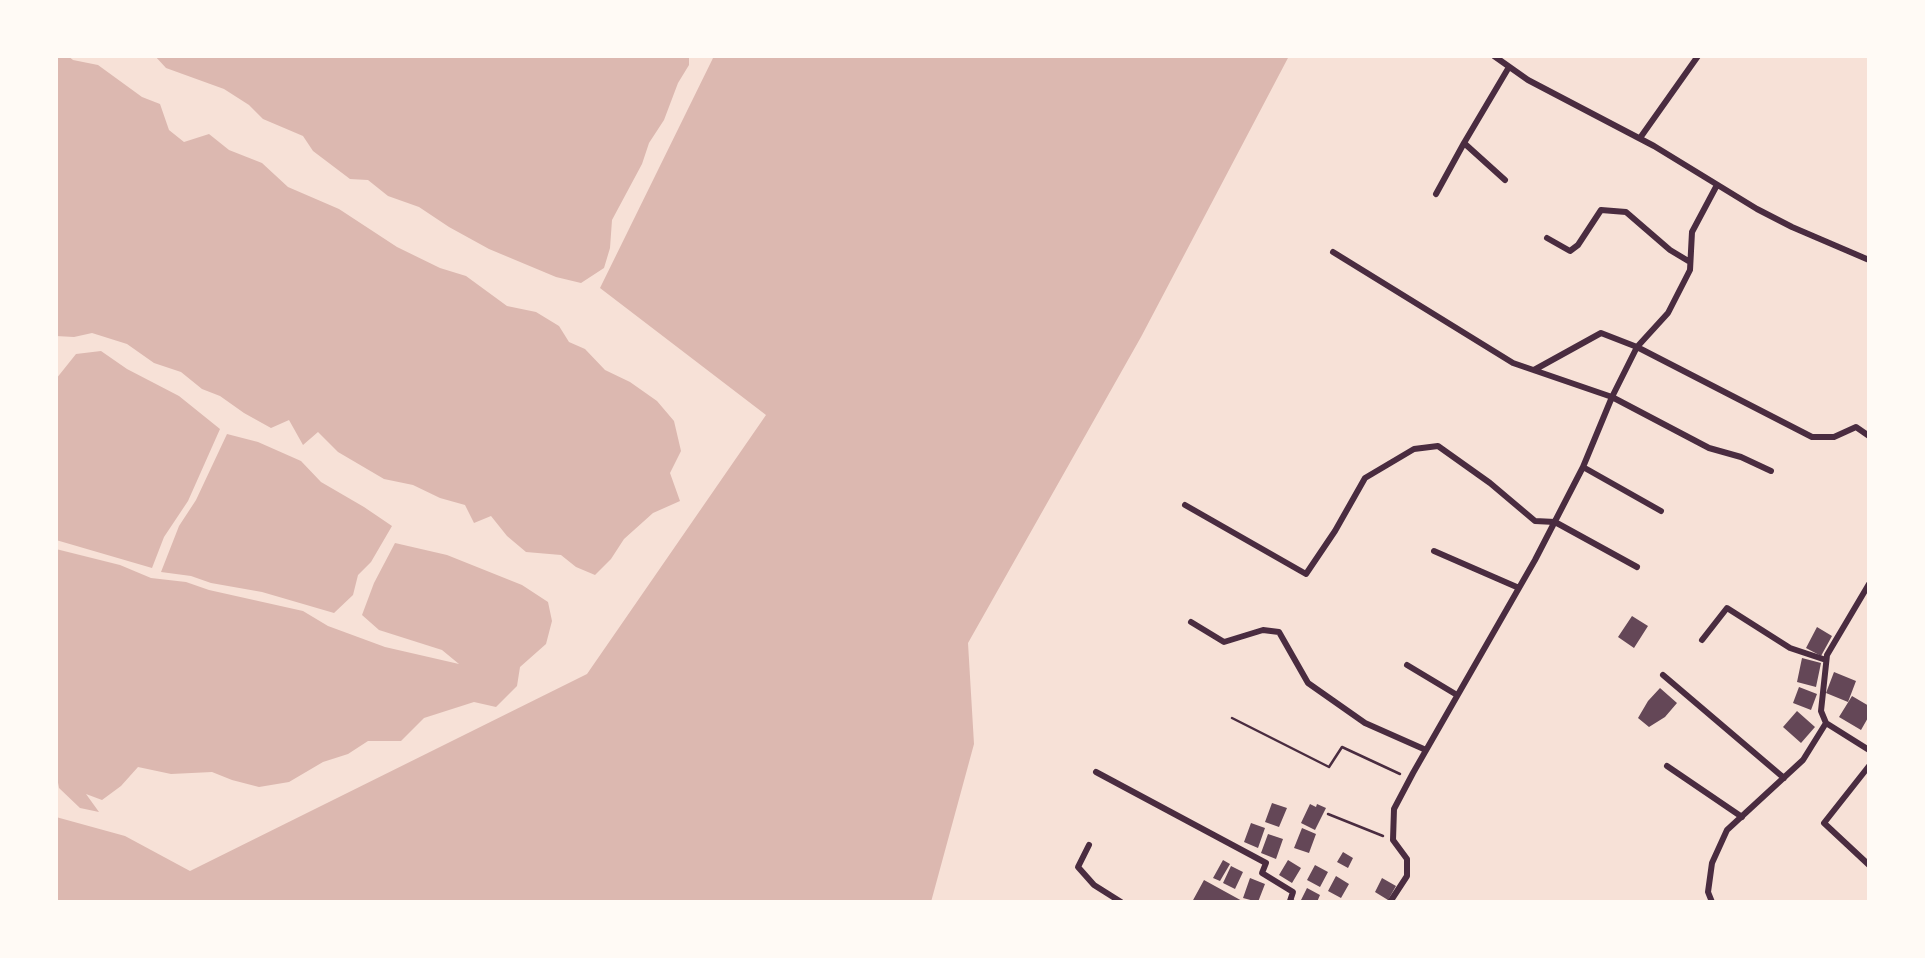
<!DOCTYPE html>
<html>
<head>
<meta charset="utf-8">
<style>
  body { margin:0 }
  #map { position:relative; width:1925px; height:958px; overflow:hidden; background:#f7e1d7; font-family:Poppins,sans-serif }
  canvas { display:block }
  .frame { position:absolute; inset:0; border:58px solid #fffaf5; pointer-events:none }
</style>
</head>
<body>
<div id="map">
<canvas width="1925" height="958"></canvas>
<div class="frame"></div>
</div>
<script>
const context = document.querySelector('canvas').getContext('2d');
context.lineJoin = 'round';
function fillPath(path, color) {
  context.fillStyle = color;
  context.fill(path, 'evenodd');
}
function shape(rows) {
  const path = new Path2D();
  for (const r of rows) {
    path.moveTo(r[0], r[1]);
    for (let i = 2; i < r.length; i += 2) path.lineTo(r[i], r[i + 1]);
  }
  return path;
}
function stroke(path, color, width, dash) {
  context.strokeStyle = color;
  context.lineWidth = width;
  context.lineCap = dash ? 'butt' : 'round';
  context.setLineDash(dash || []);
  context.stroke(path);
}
const water = shape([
  [56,56,68,56,73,60,98,65,142,97,160,104,169,130,184,142,209,134,229,150,262,163,288,187,339,209,397,247,440,268,466,276,507,306,536,312,559,326,569,342,585,349,605,370,630,382,657,401,674,421,681,451,670,473,680,501,653,513,624,539,611,559,595,575,576,567,561,555,526,552,507,536,491,516,474,523,465,505,440,498,413,485,384,479,338,452,318,432,303,445,289,420,271,428,244,413,220,396,202,389,181,372,154,363,127,344,92,333,74,337,56,336],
  [155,56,689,56,689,65,678,83,664,120,649,143,642,164,612,220,610,248,604,268,581,283,556,277,489,249,449,227,419,207,388,196,368,180,350,179,313,151,303,136,263,119,249,105,224,89,166,68],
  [714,56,1289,56,1141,337,968,643,974,744,931,902,56,902,56,817,125,836,190,871,587,674,766,415,600,288],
  [101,351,127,369,179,396,220,429,188,501,164,537,152,568,56,540,56,379,76,354],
  [227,434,258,442,301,461,321,482,364,507,392,526,371,562,358,575,353,595,334,613,262,592,211,583,191,576,161,572,179,526,196,500],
  [395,543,447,555,522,585,548,602,552,621,546,644,520,667,517,686,496,707,474,702,424,718,401,741,368,741,348,754,323,762,289,782,259,787,232,780,212,772,171,774,138,767,121,786,102,800,86,794,99,812,80,808,59,788,56,772,56,549,120,565,151,578,186,582,209,590,303,611,328,626,385,647,459,664,442,650,379,630,362,615,374,583]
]);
const building = shape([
  [1632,616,1648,626,1634,648,1618,637],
  [1817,627,1832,636,1821,656,1806,648],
  [1802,658,1821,663,1816,687,1797,682],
  [1834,672,1856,681,1848,702,1826,693],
  [1799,687,1817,694,1811,710,1793,703],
  [1660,688,1677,703,1665,717,1649,727,1638,718,1648,701],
  [1852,696,1869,706,1869,716,1861,730,1839,717],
  [1797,711,1815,727,1801,743,1783,727],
  [1272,803,1287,808,1279,827,1265,822],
  [1310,804,1316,807,1317,804,1326,808,1315,830,1301,823],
  [1251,823,1265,828,1258,848,1244,842],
  [1302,828,1316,834,1309,853,1294,848],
  [1268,834,1283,839,1276,859,1261,853],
  [1343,852,1353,858,1348,868,1337,862],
  [1223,860,1230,864,1220,881,1213,878],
  [1288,860,1301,868,1292,883,1279,875],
  [1315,865,1328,872,1320,887,1307,880],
  [1231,866,1243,872,1235,889,1223,883],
  [1336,876,1349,884,1341,898,1328,891],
  [1250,878,1265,884,1258,902,1243,898],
  [1382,878,1396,886,1388,900,1375,892],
  [1204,880,1244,902,1192,902],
  [1307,888,1320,895,1317,902,1300,902]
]);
const path = shape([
  [1232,718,1329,767,1342,747,1400,774],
  [1328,814,1383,836]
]);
const minor = shape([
  [1494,56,1528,80,1654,146,1757,209,1792,227,1869,260],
  [1640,138,1698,56],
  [1464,143,1505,180],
  [1436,194,1464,143,1509,67],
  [1547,238,1570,251,1578,245,1601,210,1626,212,1670,250,1690,262],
  [1333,252,1513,363,1612,397,1709,448,1741,457,1771,471],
  [1534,370,1601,333,1637,347,1812,437,1834,437,1856,427,1869,436],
  [1583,467,1661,511],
  [1185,505,1306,574,1335,531,1365,478,1414,449,1438,446,1490,483,1535,521,1555,522,1637,567],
  [1434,551,1519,588],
  [1869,584,1827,655,1821,711,1826,723,1869,750],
  [1191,622,1224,642,1263,630,1279,632,1308,683,1365,723,1426,750],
  [1702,640,1727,608,1790,648,1826,660],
  [1407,665,1457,695],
  [1663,675,1784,778],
  [1667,766,1742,817],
  [1869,766,1824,823,1869,865],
  [1096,772,1266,863,1262,873,1293,892,1290,901,1292,902],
  [1089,845,1078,867,1094,885,1121,902],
  [1390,902,1407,876,1407,859,1393,840,1394,809,1413,773,1535,560,1583,467,1612,397,1637,347,1668,313,1690,270,1692,232,1717,185],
  [1712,902,1708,892,1712,863,1727,830,1803,760,1826,723]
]);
fillPath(water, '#dcb8b0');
fillPath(building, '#644757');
stroke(path, '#4a2c40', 2.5);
stroke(minor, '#4a2c40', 6);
</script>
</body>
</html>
